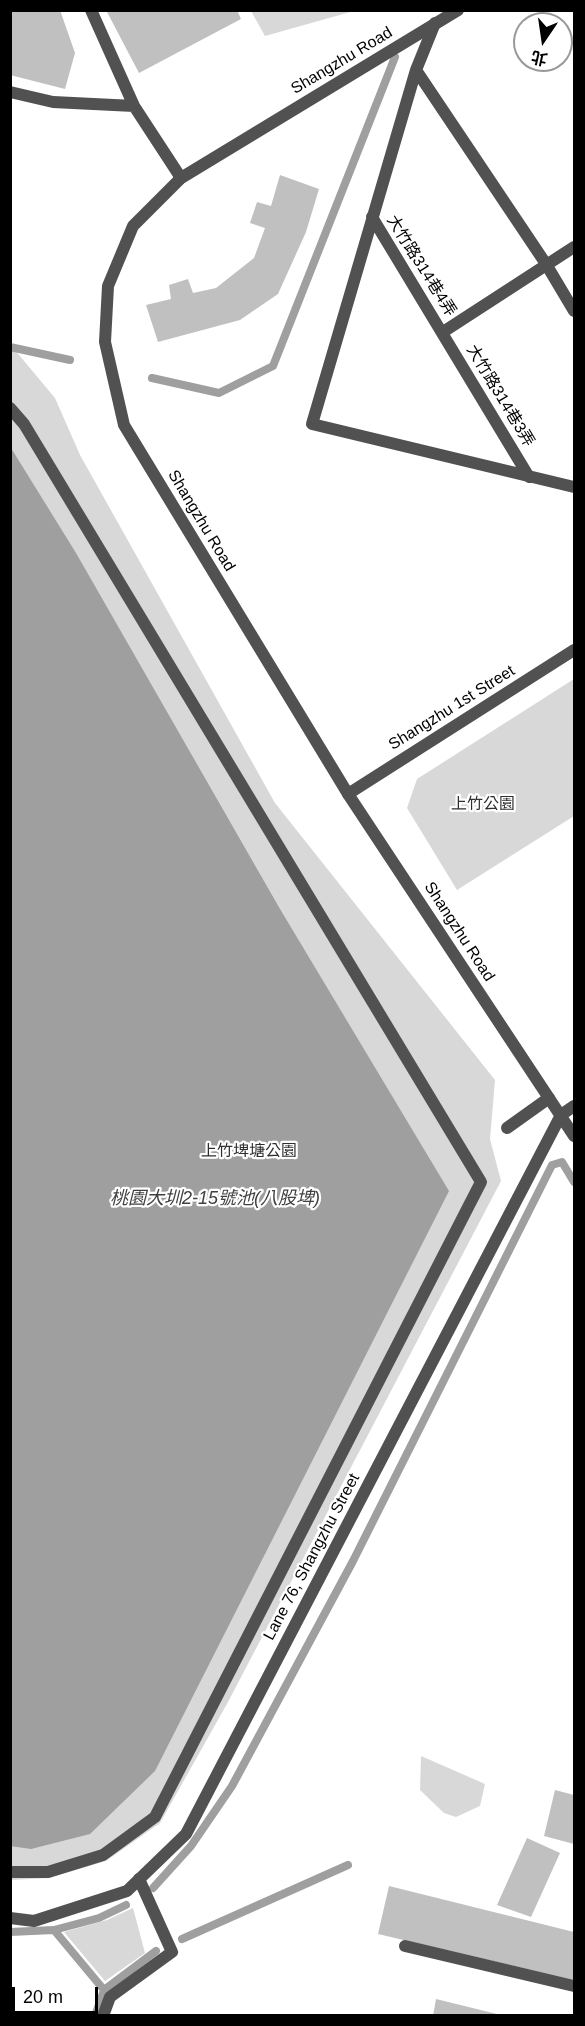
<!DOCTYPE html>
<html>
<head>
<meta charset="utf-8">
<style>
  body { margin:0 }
  #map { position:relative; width:585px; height:2026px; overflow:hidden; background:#fff; font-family:Arial,"Noto Sans TC",sans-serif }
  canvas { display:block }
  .frame { position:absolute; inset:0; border:12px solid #000; pointer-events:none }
  .north { position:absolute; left:513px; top:12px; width:60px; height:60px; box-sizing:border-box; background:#fff; border:2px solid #999; border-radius:50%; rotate:193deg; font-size:16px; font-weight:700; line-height:24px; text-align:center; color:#000 }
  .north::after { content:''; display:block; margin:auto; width:21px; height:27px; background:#000; clip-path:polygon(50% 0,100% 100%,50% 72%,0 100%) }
  .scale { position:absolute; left:12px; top:1987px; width:86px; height:27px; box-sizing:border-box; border:3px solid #000; border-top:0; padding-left:8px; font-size:18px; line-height:21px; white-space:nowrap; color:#000; -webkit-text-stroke:4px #fff; paint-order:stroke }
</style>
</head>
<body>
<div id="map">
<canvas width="585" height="2026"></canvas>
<div class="frame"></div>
<div class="north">北</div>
<div class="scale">20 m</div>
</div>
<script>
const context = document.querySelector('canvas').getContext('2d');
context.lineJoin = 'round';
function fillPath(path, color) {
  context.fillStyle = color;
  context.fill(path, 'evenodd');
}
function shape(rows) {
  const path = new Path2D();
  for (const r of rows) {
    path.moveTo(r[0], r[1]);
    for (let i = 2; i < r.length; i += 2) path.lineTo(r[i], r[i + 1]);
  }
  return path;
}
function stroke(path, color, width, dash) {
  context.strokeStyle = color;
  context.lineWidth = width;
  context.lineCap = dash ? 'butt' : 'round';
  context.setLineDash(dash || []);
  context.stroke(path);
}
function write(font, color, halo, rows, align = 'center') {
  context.font = font + ' Arial,"Noto Sans TC",sans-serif';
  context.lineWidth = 4.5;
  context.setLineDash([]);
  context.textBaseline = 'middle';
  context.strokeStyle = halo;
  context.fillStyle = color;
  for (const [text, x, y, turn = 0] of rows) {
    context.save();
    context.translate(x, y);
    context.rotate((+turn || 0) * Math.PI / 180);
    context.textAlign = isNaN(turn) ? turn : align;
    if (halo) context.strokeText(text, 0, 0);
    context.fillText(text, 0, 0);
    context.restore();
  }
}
const green = shape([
  [251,11,354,11,265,36],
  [10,349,14,349,55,398,80,455,275,803,495,1080,490,1139,501,1181,228,1702,160,1823,106,1861,49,1878,11,1880],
  [574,679,574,816,457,890,407,808,417,779],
  [421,1756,485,1784,480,1806,456,1817,444,1813,420,1790],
  [133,1908,145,1953,105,1981,64,1932,107,1920]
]);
const water = shape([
  [11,448,76,553,280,909,449,1191,155,1771,90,1834,31,1849,10,1846]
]);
const stream = shape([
  [10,347,70,360],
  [152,378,219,393,273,366,395,57],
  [153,1888,191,1846,232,1786,353,1561,552,1165,562,1162,574,1182],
  [10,1932,54,1930],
  [182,1939,348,1865],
  [104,1990,54,1930,99,1918,126,1905],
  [95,2016,104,1990,156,1951]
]);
const building = shape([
  [10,10,60,10,75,53,65,89,10,75],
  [106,10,237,10,241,19,139,73],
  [280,175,319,189,306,232,278,294,240,320,158,342,146,305,171,299,169,285,188,279,193,293,216,288,254,258,265,228,250,223,257,202,271,206],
  [555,1790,574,1795,574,1844,544,1836],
  [527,1838,560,1853,531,1917,497,1905],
  [389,1886,574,1932,574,1980,378,1934],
  [436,1999,501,2015,501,2016,433,2016]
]);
const service = shape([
  [91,10,134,106],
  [435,23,416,70,312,424,574,487],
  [416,70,546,264,574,311],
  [10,92,53,102,134,106,181,178],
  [372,217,529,477],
  [443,332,574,247],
  [348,794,574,650],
  [405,1946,574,1986],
  [103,2016,110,1997,172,1952,139,1879]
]);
const pedestrian = shape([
  [10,408,24,424,481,1182,155,1817,103,1855,48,1872,10,1872],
  [507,1128,549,1098]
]);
const minor = shape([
  [458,10,181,178,133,226,108,286,105,342,124,425,348,794,574,1136],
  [10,1918,34,1921,127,1891,186,1834,561,1115,574,1106]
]);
const streetNames = [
  ["Shangzhu Road",342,61,-31],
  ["大竹路314巷4弄",421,266,58],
  ["大竹路314巷3弄",500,396,59],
  ["Shangzhu Road",201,521,59],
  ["Shangzhu 1st Street",452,708,-32],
  ["Shangzhu Road",459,932,57],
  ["Lane 76, Shangzhu Street",312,1557,-62]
];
const parkNames = [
  ["上竹公園",483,805],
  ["上竹埤塘公園",249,1152]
];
const waterNames = [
  ["桃園大圳2-15號池(八股埤)",215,1199]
];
fillPath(green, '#d8d8d8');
fillPath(water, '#9f9f9f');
stroke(stream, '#9f9f9f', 8);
fillPath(building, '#c0c0c0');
stroke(service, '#515151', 12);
stroke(pedestrian, '#515151', 12);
stroke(minor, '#515151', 12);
write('16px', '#000', '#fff', streetNames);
write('16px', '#2f2f2f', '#fff', parkNames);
write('italic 18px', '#404040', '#fff', waterNames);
</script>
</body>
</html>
